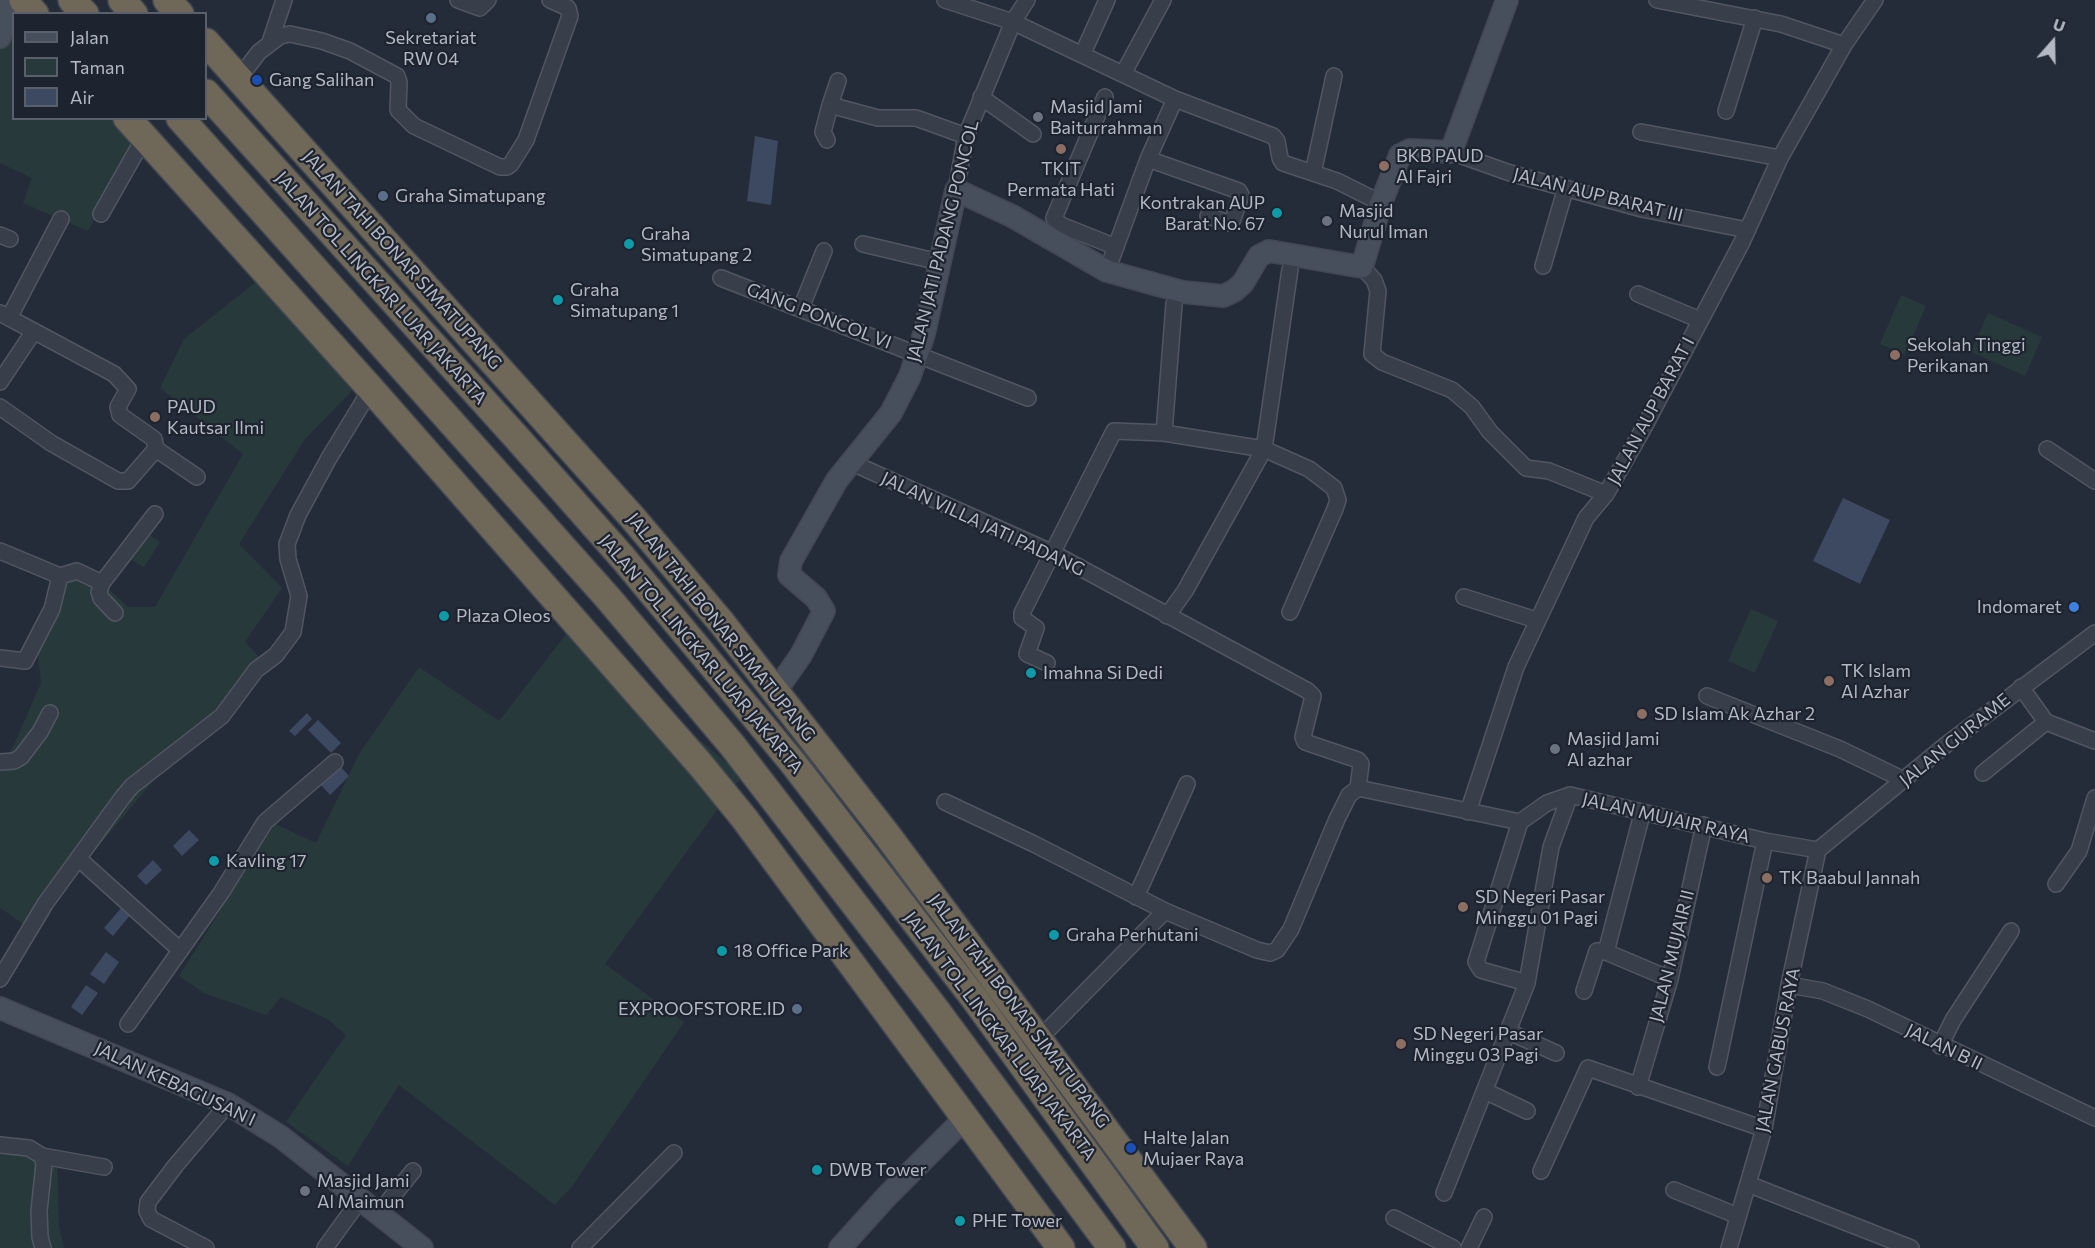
<!DOCTYPE html>
<html>
<head>
<meta charset="utf-8">
<style>
  body { margin:0 }
  #map { position:relative; width:2095px; height:1248px; overflow:hidden; background:#252c39; font-family:Commissioner,sans-serif }
  canvas { display:block }
  .legend { position:absolute; left:12px; top:12px; width:195px; height:108px; box-sizing:border-box; background:#1e242f; border:2px solid #5a606b; margin:0; padding:8px 10px; list-style:none; font-size:18px; color:#b4bac5 }
  .legend li { display:flex; align-items:center; gap:12px; height:30px }
  .legend b { width:30px; border:2px solid #5a606b }
  .north { position:absolute; left:2023px; top:12px; width:60px; height:60px; -webkit-text-stroke:4px #1e242f; paint-order:stroke; rotate:20deg; font-size:16px; font-weight:700; line-height:24px; text-align:center; color:#b4bac5 }
  .north::after { content:''; display:block; margin:auto; width:21px; height:27px; background:#b4bac5; clip-path:polygon(50% 0,100% 100%,50% 72%,0 100%) }
</style>
</head>
<body>
<div id="map">
<canvas width="2095" height="1248"></canvas>
<ul class="legend">
<li><b style="height:8px;background:#474e5c"></b>Jalan</li>
<li><b style="height:16px;background:#28393b"></b>Taman</li>
<li><b style="height:16px;background:#3d4960"></b>Air</li>
</ul>
<div class="north">U</div>
</div>
<script>
const context = document.querySelector('canvas').getContext('2d');
context.lineJoin = 'round';
function fillPath(path, color) {
  context.fillStyle = color;
  context.fill(path, 'evenodd');
}
function shape(rows) {
  const path = new Path2D();
  for (const r of rows) {
    path.moveTo(r[0], r[1]);
    for (let i = 2; i < r.length; i += 2) path.lineTo(r[i], r[i + 1]);
  }
  return path;
}
function stroke(path, color, width, dash) {
  context.strokeStyle = color;
  context.lineWidth = width;
  context.lineCap = dash ? 'butt' : 'round';
  context.setLineDash(dash || []);
  context.stroke(path);
}
function write(font, color, halo, rows, align = 'center') {
  context.font = font + ' Commissioner,sans-serif';
  context.lineWidth = 4.5;
  context.setLineDash([]);
  context.textBaseline = 'middle';
  context.strokeStyle = halo;
  context.fillStyle = color;
  for (const [text, x, y, turn = 0] of rows) {
    context.save();
    context.translate(x, y);
    context.rotate((+turn || 0) * Math.PI / 180);
    context.textAlign = isNaN(turn) ? turn : align;
    if (halo) context.strokeText(text, 0, 0);
    context.fillText(text, 0, 0);
    context.restore();
  }
}
const green = shape([
  [14,14,14,118,135,119,143,128,88,231,23,203,32,178,0,163,0,37],
  [261,278,352,391,305,439,239,544,282,588,245,642,262,660,240,705,164,768,67,884,38,934,0,908,0,768,14,745,41,683,37,647,71,576,98,579,128,607,155,607,243,454,160,388,184,339],
  [1901,295,1926,306,1905,355,1880,344],
  [1988,313,2042,337,2025,376,1971,352],
  [147,533,160,542,144,567,130,559],
  [1751,609,1778,621,1755,673,1728,661],
  [570,629,742,776,605,964,684,1022,573,1185,555,1205,399,1085,348,1166,286,1122,346,1035,329,1020,281,997,266,1015,204,993,179,976,275,824,316,843,359,754,419,667,499,721],
  [0,1154,57,1156,59,1226,64,1248,0,1248]
]);
const water = shape([
  [755,136,778,141,771,205,747,201],
  [1843,498,1890,520,1860,584,1813,561],
  [307,713,312,719,295,736,289,731],
  [318,720,341,743,331,753,308,730],
  [340,766,349,776,330,795,321,785],
  [189,830,199,840,182,856,173,846],
  [153,860,162,870,146,885,137,876],
  [122,907,131,914,113,936,104,928],
  [106,952,119,962,104,984,90,974],
  [86,985,98,993,82,1015,71,1007]
]);
const street = shape([
  [458,0,480,8,488,0],
  [945,0,1013,22,1175,99,1273,136,1277,141,1280,158,1283,163,1337,181,1381,203],
  [1657,0,1781,24,1844,45],
  [270,42,284,0],
  [1083,53,1107,0],
  [1123,74,1163,0],
  [239,78,259,52,280,36,290,34,322,41,350,51,397,76,399,82,398,110,414,126,500,167,507,167,511,164,526,140,570,16,568,8,550,0],
  [981,97,1033,134],
  [1105,97,1054,218,1061,225,1116,247],
  [830,105,838,81],
  [1726,111,1755,18],
  [1641,132,1780,158],
  [827,140,823,132,830,105,878,118,916,118,966,136],
  [1451,152,1510,173,1642,209,1747,230],
  [1148,159,1239,191,1241,195,1233,219,1229,223,1208,216],
  [1313,173,1334,76],
  [956,190,966,136,1013,22,1027,0],
  [101,214,144,138],
  [0,235,10,239],
  [863,244,939,262],
  [1543,266,1564,194,1559,185],
  [1362,267,1374,280,1378,291,1372,354,1382,362,1452,390,1472,407,1490,432,1526,468,1549,471,1606,494],
  [1107,271,1148,159,1175,99],
  [721,278,1028,398],
  [1638,294,1700,320],
  [801,308,824,251],
  [0,313,114,374,128,389,118,407,120,415,154,439,156,449,197,477],
  [9,318,61,219],
  [0,382,34,331],
  [0,407,51,443,118,481,128,481,156,449],
  [1164,433,1174,304],
  [2047,449,2095,481],
  [850,462,1051,552,1308,691,1313,696,1303,737,1305,742,1358,760,1361,764,1358,788],
  [0,551,60,576,77,571,102,583,155,514],
  [102,583,99,592,101,598,115,613],
  [1464,597,1536,620],
  [1167,616,1185,591,1264,449,1290,269],
  [0,658,25,661,52,609,60,576],
  [1047,663,1027,654,1036,628,1022,618,1022,613,1114,431,1164,433,1264,449,1309,469,1334,488,1338,500,1335,509,1290,612],
  [2021,687,2046,722,2095,741],
  [1707,696,1840,749,1904,780],
  [0,762,14,761,21,757,40,732,50,713],
  [1983,773,2046,722],
  [945,802,1034,844,1165,911],
  [1468,812,1516,667,1586,518,1606,494,1643,429,1742,242,1780,158,1844,45,1875,0],
  [1520,822,1476,962,1481,970,1527,983],
  [1818,850,1947,744,2095,633],
  [78,858,180,950],
  [2056,884,2079,851,2095,798],
  [1136,897,1187,784],
  [1606,952,1642,814],
  [0,979,45,904,122,798,132,786,222,716,256,670,276,655,293,632,299,596,288,559,287,544,298,515,329,458,371,389],
  [1789,985,1823,991,1868,1009,2095,1118],
  [1584,991,1597,951,1606,952,1670,979],
  [128,1024,221,893,265,822,335,762],
  [1509,1032,1556,1053],
  [1040,1038,1165,911,1257,950,1270,953,1277,950,1291,929,1337,819,1349,795,1358,788,1520,822,1547,803,1570,795,1765,841,1818,850],
  [1940,1046,1953,1020,2011,931],
  [1717,1067,1765,841],
  [1638,1087,1670,979,1704,825],
  [1485,1091,1527,1111],
  [0,1145,29,1148,42,1156,44,1164,39,1211,40,1237,43,1248],
  [42,1156,104,1167],
  [1541,1171,1588,1068,1764,1129],
  [1748,1184,1911,1248],
  [1674,1190,1738,1216],
  [1444,1193,1527,983,1551,847,1570,795],
  [378,1214,413,1171],
  [1394,1218,1453,1248],
  [206,1248,151,1219,147,1211,148,1202,176,1165,228,1104],
  [325,1248,359,1201],
  [580,1248,674,1153],
  [1469,1248,1484,1217],
  [1729,1248,1764,1129,1789,985,1818,850]
]);
const secondary = shape([
  [0,37,11,8,9,0],
  [776,691,801,655,824,611,816,598,789,575,791,561,837,480,891,413,910,376,924,334,956,190,1012,216,1107,271,1183,292,1223,296,1234,291,1243,283,1259,256,1269,251,1362,267,1381,203,1400,155,1410,150,1451,152,1507,0],
  [0,1008,228,1104,281,1137,422,1248],
  [840,1248,887,1196,966,1117]
]);
const highway = shape([
  [23,0,35,14],
  [72,0,85,14],
  [122,0,134,14],
  [167,0,180,14],
  [206,42,632,517,721,622,888,836,1193,1248],
  [206,93,517,438,623,558,793,763,974,998,1155,1248],
  [127,118,371,389,699,763,744,818,1061,1248],
  [180,118,608,598,732,745,936,1010,1112,1248]
]);
const markers = [
  [431,18,6,"#5c6f8a"],
  [257,80,6,"#1a4fb4"],
  [1038,117,6,"#6b7280"],
  [1061,149,6,"#8d6e63"],
  [1384,166,6,"#8d6e63"],
  [383,196,6,"#5c6f8a"],
  [1277,213,6,"#0f9aa8"],
  [1327,221,6,"#6b7280"],
  [629,244,6,"#0f9aa8"],
  [558,300,6,"#0f9aa8"],
  [1895,355,6,"#8d6e63"],
  [155,417,6,"#8d6e63"],
  [2074,607,6,"#3f7fe0"],
  [444,616,6,"#0f9aa8"],
  [1031,673,6,"#0f9aa8"],
  [1829,681,6,"#8d6e63"],
  [1642,714,6,"#8d6e63"],
  [1555,749,6,"#6b7280"],
  [214,861,6,"#0f9aa8"],
  [1767,878,6,"#8d6e63"],
  [1463,907,6,"#8d6e63"],
  [1054,935,6,"#0f9aa8"],
  [722,951,6,"#0f9aa8"],
  [797,1009,6,"#5c6f8a"],
  [1401,1044,6,"#8d6e63"],
  [1131,1148,6,"#1a4fb4"],
  [817,1170,6,"#0f9aa8"],
  [305,1191,6,"#6b7280"],
  [960,1221,6,"#0f9aa8"]
];
const poiNames = [
  ["Sekretariat",431,38,"center"],
  ["RW 04",431,59,"center"],
  ["Gang Salihan",269,80],
  ["Masjid Jami",1050,107],
  ["Baiturrahman",1050,128],
  ["BKB PAUD",1396,156],
  ["Al Fajri",1396,177],
  ["TKIT",1061,169,"center"],
  ["Permata Hati",1061,190,"center"],
  ["Graha Simatupang",395,196],
  ["Kontrakan AUP",1265,203,"right"],
  ["Barat No. 67",1265,224,"right"],
  ["Masjid",1339,211],
  ["Nurul Iman",1339,232],
  ["Graha",641,234],
  ["Simatupang 2",641,255],
  ["Graha",570,290],
  ["Simatupang 1",570,311],
  ["Sekolah Tinggi",1907,345],
  ["Perikanan",1907,366],
  ["PAUD",167,407],
  ["Kautsar Ilmi",167,428],
  ["Indomaret",2062,607,"right"],
  ["Plaza Oleos",456,616],
  ["TK Islam",1841,671],
  ["Al Azhar",1841,692],
  ["Imahna Si Dedi",1043,673],
  ["SD Islam Ak Azhar 2",1654,714],
  ["Masjid Jami",1567,739],
  ["Al azhar",1567,760],
  ["Kavling 17",226,861],
  ["TK Baabul Jannah",1779,878],
  ["SD Negeri Pasar",1475,897],
  ["Minggu 01 Pagi",1475,918],
  ["Graha Perhutani",1066,935],
  ["18 Office Park",734,951],
  ["EXPROOFSTORE.ID",785,1009,"right"],
  ["SD Negeri Pasar",1413,1034],
  ["Minggu 03 Pagi",1413,1055],
  ["Halte Jalan",1143,1138],
  ["Mujaer Raya",1143,1159],
  ["DWB Tower",829,1170],
  ["Masjid Jami",317,1181],
  ["Al Maimun",317,1202],
  ["PHE Tower",972,1221]
];
const streetNames = [
  ["JALAN AUP BARAT III",1598,195,14],
  ["JALAN JATI PADANG PONCOL",943,241,-76],
  ["JALAN TAHI BONAR SIMATUPANG",402,260,48],
  ["JALAN TOL LINGKAR LUAR JAKARTA",381,288,48],
  ["GANG PONCOL VI",819,316,21],
  ["JALAN AUP BARAT I",1651,411,-62],
  ["JALAN VILLA JATI PADANG",983,524,25],
  ["JALAN TAHI BONAR SIMATUPANG",721,627,51],
  ["JALAN TOL LINGKAR LUAR JAKARTA",701,654,50],
  ["JALAN GURAME",1955,740,-39],
  ["JALAN MUJAIR RAYA",1666,818,13],
  ["JALAN MUJAIR II",1672,956,-76],
  ["JALAN TAHI BONAR SIMATUPANG",1019,1011,53],
  ["JALAN TOL LINGKAR LUAR JAKARTA",1000,1036,53],
  ["JALAN B II",1944,1047,26],
  ["JALAN GABUS RAYA",1778,1050,-79],
  ["JALAN KEBAGUSAN I",175,1084,25]
];
fillPath(green, '#28393b');
fillPath(water, '#3d4960');
stroke(street, '#515762', 18);
stroke(secondary, '#424853', 24);
stroke(highway, '#414752', 30);
stroke(street, '#393f4a', 15);
stroke(secondary, '#474e5c', 21);
stroke(highway, '#6f6757', 27);
for (const [x, y, r, color] of markers) {
  const dot = new Path2D();
  dot.arc(x, y, r, 0, 2 * Math.PI);
  context.fillStyle = color;
  context.fill(dot);
  stroke(dot, '#1e242f', 2);
}
write('18px', '#b4bac5', '#1e242f', poiNames, 'left');
write('18px', '#b4bac5', '#1e242f', streetNames);
</script>
</body>
</html>
